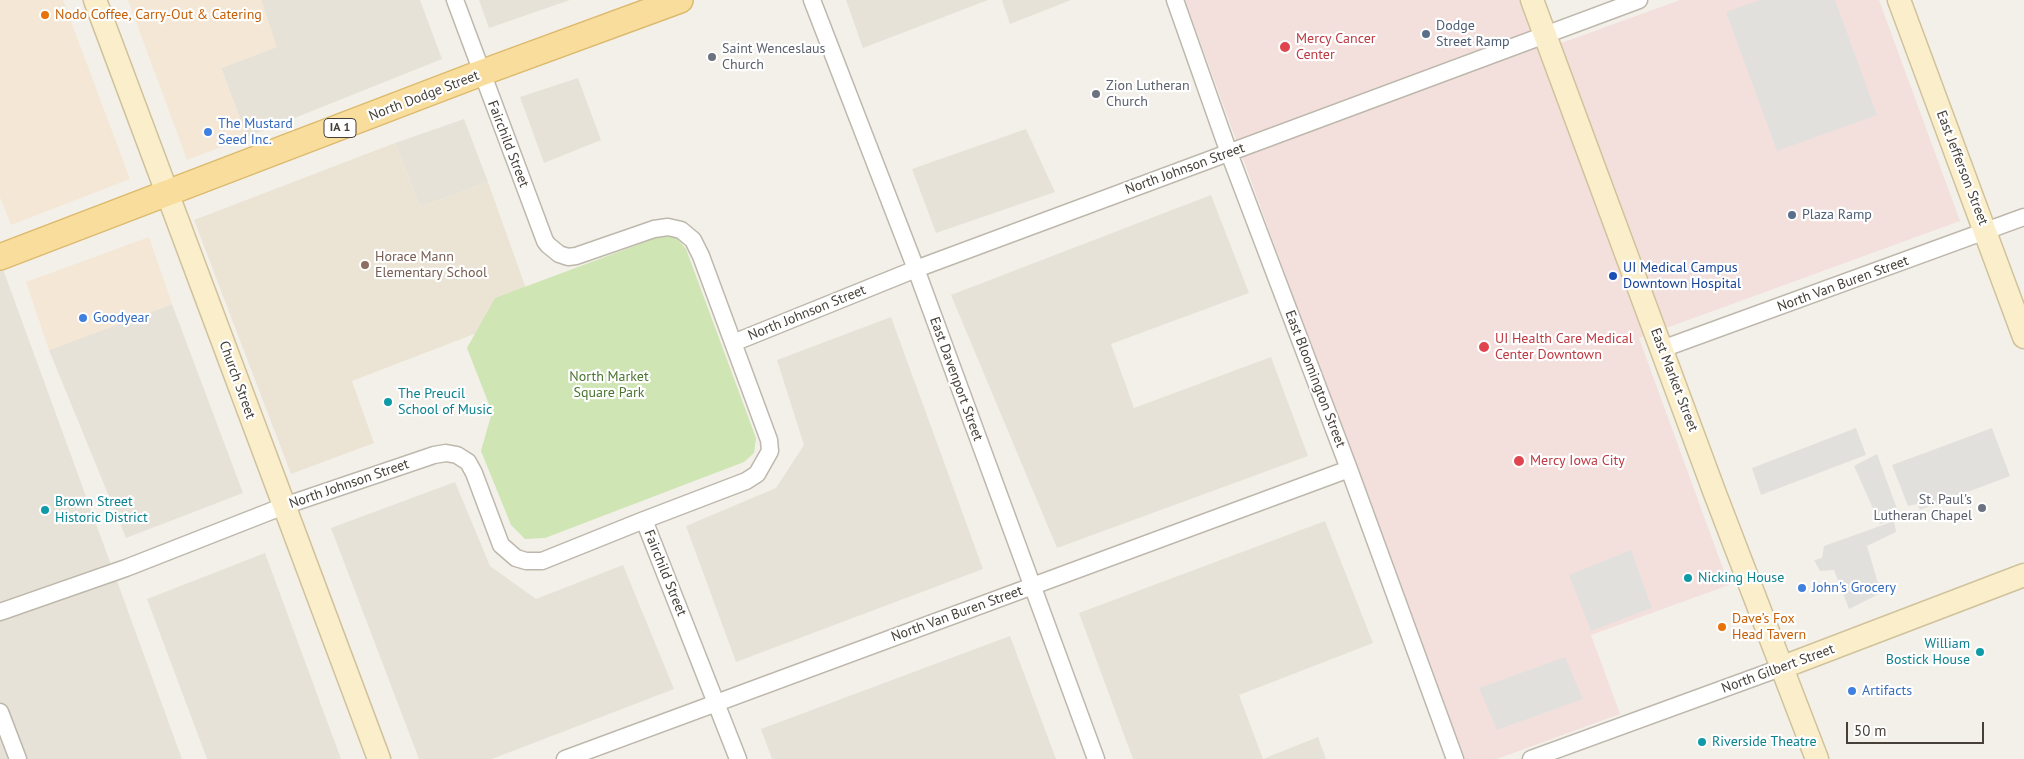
<!DOCTYPE html>
<html>
<head>
<meta charset="utf-8">
<style>
  body { margin:0 }
  #map { position:relative; width:2024px; height:759px; overflow:hidden; background:#f3f0e9; font-family:"PT Sans",sans-serif }
  canvas { display:block }
  .scale { position:absolute; left:1846px; top:722px; width:138px; height:22px; box-sizing:border-box; border:2px solid #464038; border-top:0; padding-left:6px; font-size:15px; line-height:18px; white-space:nowrap; color:#464038; -webkit-text-stroke:4px #fff; paint-order:stroke }
</style>
</head>
<body>
<div id="map">
<canvas width="2024" height="759"></canvas>
<div class="scale">50 m</div>
</div>
<script>
const context = document.querySelector('canvas').getContext('2d');
context.lineJoin = 'round';
function fillPath(path, color) {
  context.fillStyle = color;
  context.fill(path, 'evenodd');
}
function shape(rows) {
  const path = new Path2D();
  for (const r of rows) {
    path.moveTo(r[0], r[1]);
    for (let i = 2; i < r.length; i += 2) path.lineTo(r[i], r[i + 1]);
  }
  return path;
}
function stroke(path, color, width, dash) {
  context.strokeStyle = color;
  context.lineWidth = width;
  context.lineCap = dash ? 'butt' : 'round';
  context.setLineDash(dash || []);
  context.stroke(path);
}
function write(font, color, halo, rows, align = 'center') {
  context.font = font + ' "PT Sans",sans-serif';
  context.lineWidth = 4.5;
  context.setLineDash([]);
  context.textBaseline = 'middle';
  context.strokeStyle = halo;
  context.fillStyle = color;
  for (const [text, x, y, turn = 0] of rows) {
    context.save();
    context.translate(x, y);
    context.rotate((+turn || 0) * Math.PI / 180);
    context.textAlign = isNaN(turn) ? turn : align;
    if (halo) context.strokeText(text, 0, 0);
    context.fillText(text, 0, 0);
    context.restore();
  }
}
const residential = shape([
  [261,0,420,0,442,59,247,137,221,68,276,47],
  [479,0,570,0,489,28],
  [846,0,988,0,863,48],
  [1002,0,1071,0,1010,24],
  [578,78,601,140,544,163,520,97],
  [464,119,488,182,420,207,395,143],
  [1026,129,1055,192,936,233,912,169],
  [1211,195,1249,293,1111,344,1134,408,1271,357,1308,456,1057,548,951,295],
  [0,261,182,759,0,759],
  [172,304,243,493,126,538,49,350],
  [891,317,983,569,736,662,686,526,776,488,804,445,777,360],
  [455,482,490,566,536,599,623,565,674,689,492,759,419,759,331,528],
  [1325,521,1373,643,1239,695,1263,759,1318,737,1326,759,1133,759,1079,613],
  [265,553,341,759,207,759,147,599],
  [1010,636,1056,759,772,759,761,729]
]);
const commercial = shape([
  [0,0,63,0,130,179,11,225,0,197],
  [128,0,261,0,277,47,221,68,247,137,187,160],
  [149,237,172,304,49,350,26,282]
]);
const education = shape([
  [395,143,420,207,488,182,534,311,352,381,374,443,291,474,194,220]
]);
const medical = shape([
  [1185,0,1523,0,1542,50,1680,0,1879,0,1960,221,1639,338,1729,585,1591,635,1620,714,1497,759,1462,759]
]);
const green = shape([
  [661,236,676,237,686,249,756,438,754,453,744,462,545,538,525,539,511,525,481,451,492,412,467,348,495,298]
]);
const parking = shape([
  [1760,0,1835,0,1877,115,1777,151,1726,12],
  [1856,428,1866,455,1761,495,1752,468],
  [1992,428,2010,476,1920,510,1917,504,1908,506,1892,465],
  [1877,454,1900,517,1880,524,1854,466],
  [1894,521,1896,532,1867,546,1881,593,1849,609,1834,570,1820,571,1814,560,1822,558,1824,546],
  [1631,550,1652,608,1591,631,1569,575],
  [1565,657,1583,699,1497,730,1479,688]
]);
const street = shape([
  [455,0,545,241,548,245,559,254,568,257,576,256,654,229,668,227,681,230,693,240,701,256,769,440,770,451,757,474,746,481,644,520,738,759],
  [812,0,916,269,1096,759],
  [1175,0,1229,153,1349,469,1455,759],
  [733,343,916,269,1639,0],
  [1662,349,2024,217],
  [0,612,126,568,284,506,434,455,446,453,457,455,468,462,474,473,501,545,516,558,526,561,542,561,644,520],
  [0,712,18,759],
  [565,759,1349,469],
  [1531,759,1783,667]
]);
const secondary = shape([
  [95,0,379,759],
  [1532,0,1714,491,1817,759],
  [1899,0,2024,337],
  [1783,667,2024,575]
]);
const primary = shape([
  [0,257,481,73,680,0]
]);
const markers = [
  [45,15,5,"#e8710a"],
  [1426,34,5,"#5c6f8a"],
  [1285,47,6,"#e0444e"],
  [712,57,5,"#6b7280"],
  [1096,94,5,"#6b7280"],
  [208,132,5,"#3f7fe0"],
  [1792,215,5,"#5c6f8a"],
  [365,265,5,"#8d6e63"],
  [1613,276,5,"#1a4fb4"],
  [83,318,5,"#3f7fe0"],
  [1484,347,6,"#e0444e"],
  [388,402,5,"#0f9aa8"],
  [1519,461,6,"#e0444e"],
  [1982,508,5,"#6b7280"],
  [45,510,5,"#0f9aa8"],
  [1688,578,5,"#0f9aa8"],
  [1802,588,5,"#3f7fe0"],
  [1722,627,5,"#e8710a"],
  [1980,652,5,"#0f9aa8"],
  [1852,691,5,"#3f7fe0"],
  [1702,742,5,"#0f9aa8"]
];
const shields = [
  [340,128,32]
];
const shieldNames = [
  ["IA 1",340,128]
];
const foodNames = [
  ["Nodo Coffee, Carry-Out & Catering",55,15],
  ["Dave’s Fox",1732,619],
  ["Head Tavern",1732,635]
];
const serviceNames = [
  ["Dodge",1436,26],
  ["Street Ramp",1436,42],
  ["Plaza Ramp",1802,215]
];
const healthNames = [
  ["Mercy Cancer",1296,39],
  ["Center",1296,55],
  ["UI Health Care Medical",1495,339],
  ["Center Downtown",1495,355],
  ["Mercy Iowa City",1530,461]
];
const worshipNames = [
  ["Saint Wenceslaus",722,49],
  ["Church",722,65],
  ["Zion Lutheran",1106,86],
  ["Church",1106,102],
  ["St. Paul's",1972,500,"right"],
  ["Lutheran Chapel",1972,516,"right"]
];
const streetNames = [
  ["North Dodge Street",424,96,-21],
  ["Fairchild Street",508,144,69],
  ["East Jefferson Street",1962,168,69],
  ["North Johnson Street",1185,169,-20],
  ["North Van Buren Street",1843,284,-20],
  ["North Johnson Street",807,313,-22],
  ["East Davenport Street",956,379,70],
  ["East Bloomington Street",1315,379,69],
  ["Church Street",237,380,70],
  ["East Market Street",1674,380,69],
  ["North Johnson Street",349,484,-19],
  ["Fairchild Street",665,573,68],
  ["North Van Buren Street",957,614,-20],
  ["North Gilbert Street",1778,669,-20]
];
const shopNames = [
  ["The Mustard",218,124],
  ["Seed Inc.",218,140],
  ["Goodyear",93,318],
  ["John's Grocery",1812,588],
  ["Artifacts",1862,691]
];
const educationNames = [
  ["Horace Mann",375,257],
  ["Elementary School",375,273]
];
const transitNames = [
  ["UI Medical Campus",1623,268],
  ["Downtown Hospital",1623,284]
];
const parkNames = [
  ["North Market",609,377],
  ["Square Park",609,393]
];
const cultureNames = [
  ["The Preucil",398,394],
  ["School of Music",398,410],
  ["Brown Street",55,502],
  ["Historic District",55,518],
  ["Nicking House",1698,578],
  ["William",1970,644,"right"],
  ["Bostick House",1970,660,"right"],
  ["Riverside Theatre",1712,742]
];
fillPath(residential, '#e7e2d7');
fillPath(commercial, '#f4e7d6');
fillPath(education, '#ebe4d4');
fillPath(medical, '#f3e0dd');
fillPath(green, '#cfe5b4');
fillPath(parking, '#e2e0dd');
stroke(street, '#beb8ac', 19);
stroke(secondary, '#d0c29b', 25);
stroke(primary, '#dcba6e', 28);
stroke(street, '#fff', 16);
stroke(secondary, '#fbefcb', 22);
stroke(primary, '#f8dd9d', 25);
for (const [x, y, r, color] of markers) {
  const dot = new Path2D();
  dot.arc(x, y, r, 0, 2 * Math.PI);
  context.fillStyle = color;
  context.fill(dot);
  stroke(dot, '#fff', 2);
}
for (const [x, y, w] of shields) {
  const box = new Path2D();
  box.roundRect(x - w / 2, y - 9.5, w, 19, 4);
  context.fillStyle = '#fff';
  context.fill(box);
  stroke(box, '#464038', 1);
}
write('bold 12px', '#464038', null, shieldNames);
write('14px', '#c56008', '#fff', foodNames, 'left');
write('14px', '#4e5e75', '#fff', serviceNames, 'left');
write('14px', '#be3a42', '#fff', healthNames, 'left');
write('14px', '#5b616d', '#fff', worshipNames, 'left');
write('14px', '#464038', '#fff', streetNames);
write('14px', '#366cbe', '#fff', shopNames, 'left');
write('14px', '#785e54', '#fff', educationNames, 'left');
write('14px', '#164399', '#fff', transitNames, 'left');
write('14px', '#4a752e', '#fff', parkNames);
write('14px', '#0d838f', '#fff', cultureNames, 'left');
</script>
</body>
</html>
